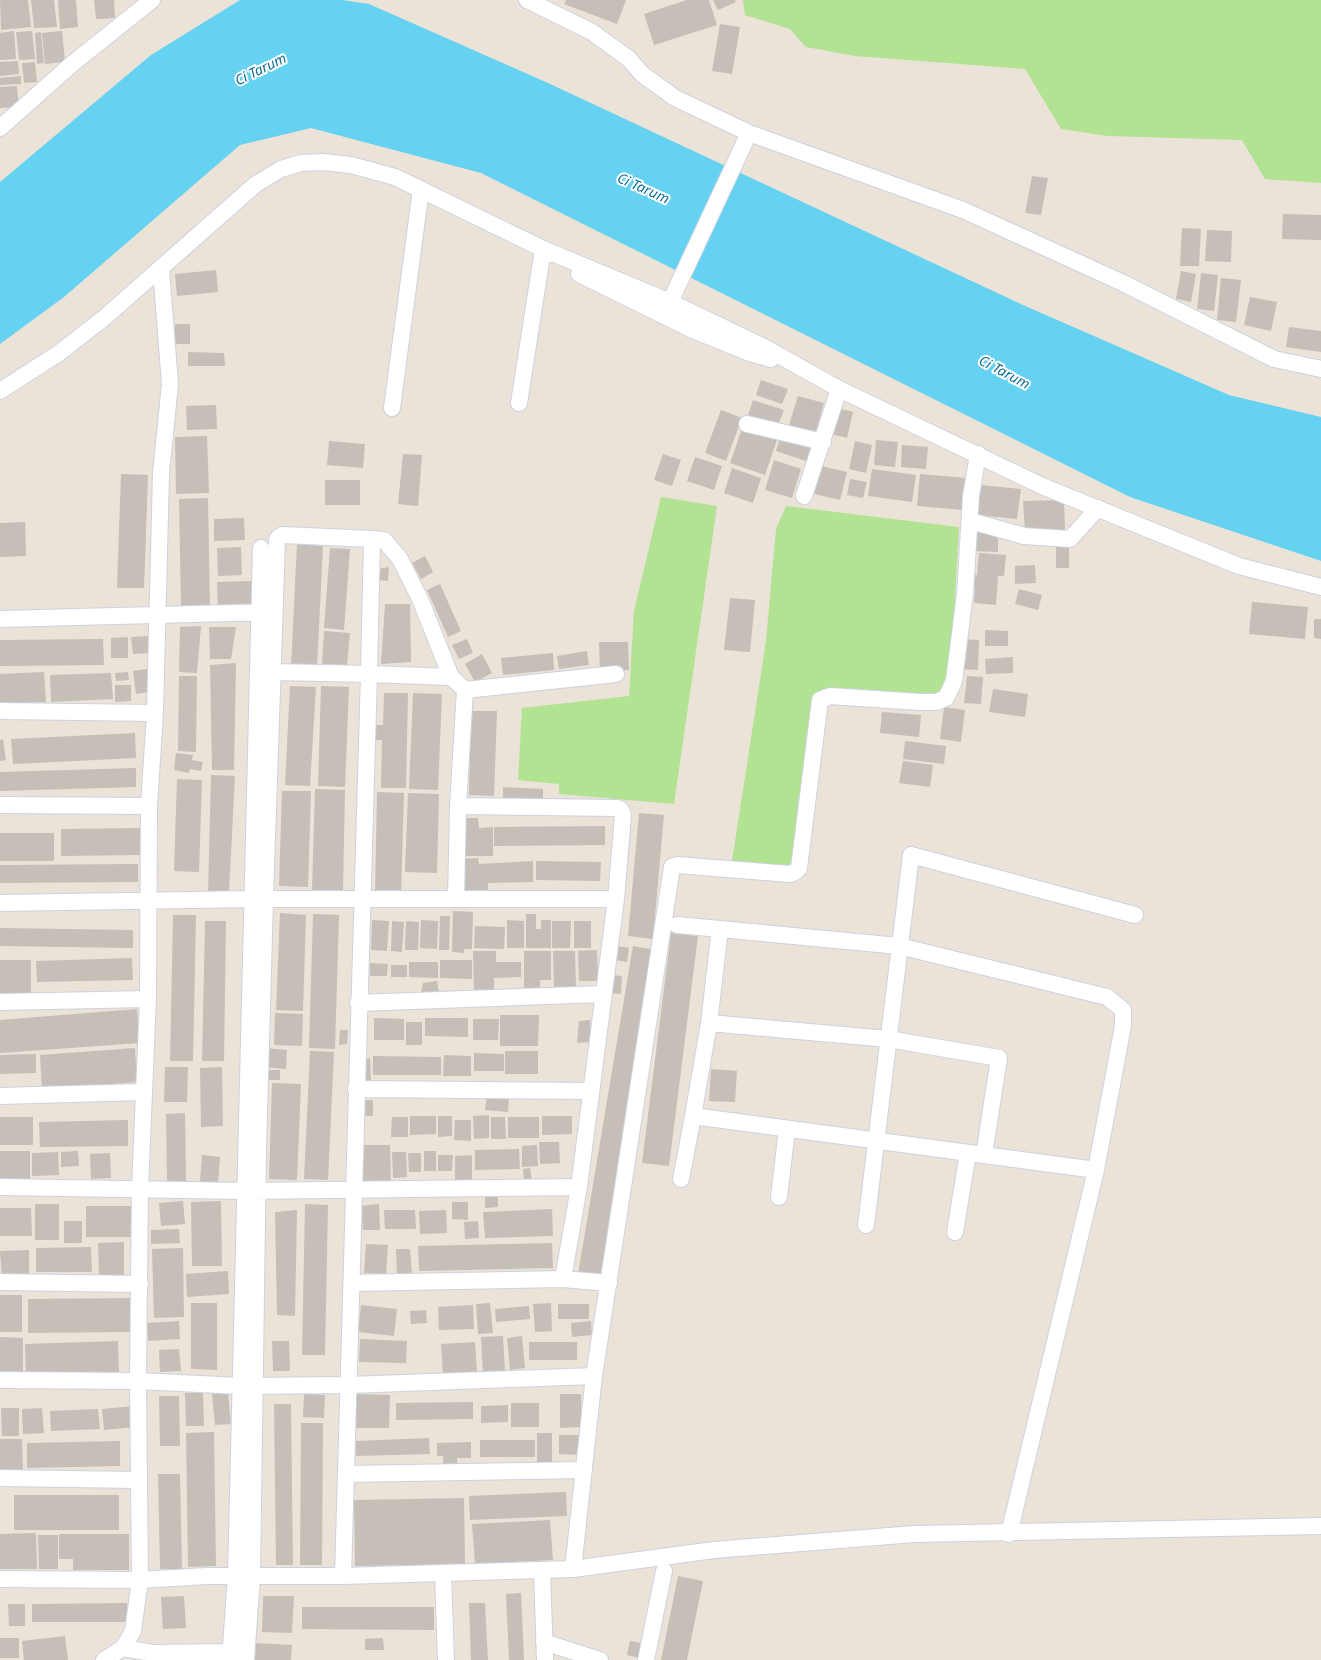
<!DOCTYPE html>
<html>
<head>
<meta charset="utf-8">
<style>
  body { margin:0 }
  canvas { display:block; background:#ebe2d8 }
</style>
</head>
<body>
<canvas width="1321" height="1660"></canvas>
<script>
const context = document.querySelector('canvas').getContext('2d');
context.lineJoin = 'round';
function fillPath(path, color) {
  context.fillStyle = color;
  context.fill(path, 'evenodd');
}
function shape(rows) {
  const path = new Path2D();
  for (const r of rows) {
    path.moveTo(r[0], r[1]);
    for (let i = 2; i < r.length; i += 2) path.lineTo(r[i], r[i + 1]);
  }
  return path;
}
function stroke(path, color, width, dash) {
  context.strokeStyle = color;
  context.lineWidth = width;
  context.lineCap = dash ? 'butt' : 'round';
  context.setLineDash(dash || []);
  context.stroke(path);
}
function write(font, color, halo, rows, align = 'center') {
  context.font = font + ' "Noto Sans",sans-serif';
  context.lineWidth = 4;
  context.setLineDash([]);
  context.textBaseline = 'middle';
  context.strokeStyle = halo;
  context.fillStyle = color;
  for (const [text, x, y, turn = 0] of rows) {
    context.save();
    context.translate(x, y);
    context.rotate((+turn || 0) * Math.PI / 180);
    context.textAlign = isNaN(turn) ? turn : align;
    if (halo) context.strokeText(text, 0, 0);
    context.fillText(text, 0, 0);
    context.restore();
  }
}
const green = shape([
  [743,0,1321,0,1321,183,1265,179,1242,140,1108,136,1061,129,1025,69,855,56,806,47,790,29,745,15],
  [661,497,717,506,674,804,559,794,559,784,518,780,522,708,629,696,634,611],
  [786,506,959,527,953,633,942,696,818,692,791,868,732,861,766,641,776,529]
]);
const water = shape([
  [240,0,342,0,369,4,548,83,1023,305,1229,395,1321,417,1321,561,1130,497,481,173,311,128,240,145,64,297,0,344,0,182,151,55]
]);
const building = shape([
  [0,0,28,0,31,27,1,30],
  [31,0,54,0,57,27,34,28],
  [58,0,76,0,78,27,60,29],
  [94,0,114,0,115,18,96,19],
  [566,0,626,0,617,24,564,4],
  [687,0,709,0,717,25,654,45,644,14],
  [713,0,735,0,736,2,718,10],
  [720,24,740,27,732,74,712,71],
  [14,31,16,59,0,60,0,33],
  [32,31,35,59,19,60,16,32],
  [62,31,65,62,45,64,42,33],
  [41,32,44,63,37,64,35,33],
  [18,61,19,74,0,76,0,62],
  [35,62,37,82,24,83,22,63],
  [21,76,21,84,0,85,0,78],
  [17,86,19,107,0,108,0,87],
  [1032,176,1048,178,1041,215,1025,213],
  [1283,214,1321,215,1321,240,1282,239],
  [1182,228,1201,229,1199,266,1180,266],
  [1207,230,1232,231,1231,262,1205,261],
  [216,270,218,292,177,296,175,274],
  [1181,271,1196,274,1191,302,1176,299],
  [1201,273,1218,275,1214,311,1197,309],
  [1221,278,1241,280,1236,322,1217,320],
  [1250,297,1277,302,1271,331,1244,325],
  [175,324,190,324,190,344,175,344],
  [1289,327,1321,331,1321,352,1286,347],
  [188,352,224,353,225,366,188,366],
  [761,380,788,389,782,404,756,395],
  [798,396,824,403,816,433,789,425],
  [753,400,784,410,777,428,747,418],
  [216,405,217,429,187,430,186,406],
  [837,408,853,412,847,438,831,434],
  [721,410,742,418,726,461,705,453],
  [743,426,778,437,765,475,730,463],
  [781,434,815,446,809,462,776,451],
  [207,436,209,493,176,494,175,437],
  [876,440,898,442,895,467,874,465],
  [329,441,365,444,363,468,327,465],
  [855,441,872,445,866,473,849,469],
  [902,445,928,447,926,469,901,467],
  [403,454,422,455,418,506,398,504],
  [663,454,681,460,672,486,654,480],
  [695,457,722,466,714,490,687,481],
  [774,460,801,469,792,498,765,490],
  [821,466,847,472,840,500,814,494],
  [732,468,761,478,753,503,724,493],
  [872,469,916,475,912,502,868,496],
  [121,474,148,475,144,588,117,588],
  [920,474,966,478,964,510,917,506],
  [850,479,867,482,863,498,847,495],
  [325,480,360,480,360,505,325,505],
  [980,485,1021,489,1017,519,977,515],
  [208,498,210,608,181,609,179,499],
  [1064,500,1065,531,1025,533,1023,501],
  [244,518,245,540,214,541,214,519],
  [25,522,26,556,0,557,0,523],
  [973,532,998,533,998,552,972,551],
  [1056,541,1069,541,1069,568,1056,568],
  [297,544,323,546,317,668,291,667],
  [241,547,242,575,218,576,217,548],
  [330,548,350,549,344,630,324,628],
  [979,553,1006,555,1004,576,998,576,996,605,974,603,975,589,968,589,969,574,977,575],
  [425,556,433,572,421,579,412,563],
  [1035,565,1036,583,1015,584,1015,566],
  [389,567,388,581,378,580,378,569],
  [252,581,252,611,218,612,217,582],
  [440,584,461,631,448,637,427,590],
  [1019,589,1042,595,1038,610,1015,604],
  [730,598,755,600,750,652,724,650],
  [1252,602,1308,607,1305,639,1249,634],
  [385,604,410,604,411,662,381,664],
  [1314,619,1321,619,1321,639,1314,638],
  [201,626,197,673,179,672,180,627],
  [209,627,236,627,231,659,210,659],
  [985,630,1008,631,1008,646,985,646],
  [324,631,350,633,347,665,322,664],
  [148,636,150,653,133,654,131,637],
  [128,637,128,658,111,658,111,638],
  [103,639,104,665,0,666,0,640],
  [467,639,473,653,459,659,452,645],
  [961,639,979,640,978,670,960,669],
  [599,642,628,642,629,670,600,671],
  [587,651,589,665,559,669,557,656],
  [553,653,554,670,503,675,501,658],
  [482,654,492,673,475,682,465,664],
  [1013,657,1013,673,986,674,985,659],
  [236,663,234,770,212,770,210,665],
  [147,669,150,692,136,694,133,671],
  [44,672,46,702,0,704,0,674],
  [128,672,129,680,116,681,115,673],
  [111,673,113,699,51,702,50,675],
  [179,676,197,676,196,752,178,751],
  [967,676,983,677,981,704,964,703],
  [115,685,131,685,131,701,115,702],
  [290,686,316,687,310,786,285,785],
  [321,686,349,687,345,787,318,786],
  [993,689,1028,694,1025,717,989,712],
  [384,693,408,693,406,788,381,788,382,740,371,740,371,725,383,725],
  [413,693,442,694,438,790,409,789],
  [944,707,965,710,961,742,940,739],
  [471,711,497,711,494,796,469,795],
  [882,712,921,715,919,737,880,733],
  [135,733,136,758,13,764,11,739],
  [3,739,6,760,0,761,0,740],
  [905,741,946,746,944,764,903,759],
  [176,753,193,755,192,760,203,762,201,771,190,769,189,773,174,770],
  [903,761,933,765,930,787,899,783],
  [136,768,136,787,0,791,0,772],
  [211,775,235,776,229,892,208,893],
  [177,779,202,780,199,872,174,871],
  [503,787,543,789,543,804,503,802],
  [315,789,345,790,343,891,312,890],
  [282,791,311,791,308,887,279,886],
  [377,792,404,793,401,895,375,894],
  [408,793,439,794,437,873,405,872],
  [639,813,664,815,653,939,628,936],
  [463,818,478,818,479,828,493,827,493,856,463,856],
  [605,826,605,845,494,846,494,827],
  [141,828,141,855,61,856,61,829],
  [0,833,54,833,54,861,0,861],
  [478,858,479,864,533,861,533,882,488,883,488,894,463,895,461,859],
  [536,861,601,862,600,881,536,880],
  [138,864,138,882,0,883,0,865],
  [453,911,473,912,472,949,464,949,464,953,452,952],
  [280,913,306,915,303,1011,276,1010],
  [313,914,339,915,335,1049,309,1048],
  [526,914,536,914,536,929,541,929,541,920,551,920,551,948,526,948],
  [173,915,196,915,193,1061,170,1061],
  [440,916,450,916,449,950,439,950],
  [372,920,389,921,387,951,371,950],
  [421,920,438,921,437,949,420,948],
  [507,920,524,921,524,948,507,948],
  [205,921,226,921,224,1061,202,1061],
  [392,921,404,922,402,952,391,951],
  [406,921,419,922,418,950,405,950],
  [552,921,571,921,570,948,552,948],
  [574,921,591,921,591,948,574,948],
  [475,926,505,927,504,949,474,948],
  [0,928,133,930,133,948,0,946],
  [671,933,698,936,669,1166,642,1163],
  [617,946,629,948,627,962,615,960],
  [633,946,656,950,601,1277,578,1274],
  [597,950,598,981,579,981,578,951],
  [473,951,496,951,496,962,521,962,521,977,494,978,494,992,474,992],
  [524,951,551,951,551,980,540,980,540,991,524,992],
  [553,951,575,951,576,987,554,987],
  [132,958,133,980,37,982,36,961],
  [0,960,31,960,31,994,0,995],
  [440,960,472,960,472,979,440,978],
  [409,962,438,962,438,978,409,977],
  [370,963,388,964,387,976,370,976],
  [391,965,407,965,407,977,391,977],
  [611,975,622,976,621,994,610,993],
  [437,981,439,993,421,993,423,983],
  [137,1009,140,1043,0,1053,0,1020],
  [275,1013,303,1014,302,1046,274,1045],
  [500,1015,539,1015,538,1046,500,1046],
  [374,1018,404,1019,404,1040,374,1040],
  [425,1018,468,1018,468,1037,425,1036],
  [473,1019,499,1019,498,1040,473,1040],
  [590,1020,591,1042,577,1043,579,1021],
  [406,1022,422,1022,422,1045,406,1045],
  [340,1030,348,1030,347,1044,339,1045],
  [135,1048,137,1082,42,1090,40,1055],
  [265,1048,287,1050,286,1069,264,1067],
  [310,1051,334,1052,328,1180,304,1179],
  [505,1051,538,1051,538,1074,505,1074],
  [474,1053,504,1054,504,1071,474,1071],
  [36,1054,36,1073,0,1074,0,1055],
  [444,1055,471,1056,471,1076,443,1076],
  [373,1056,441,1057,441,1075,373,1075],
  [370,1058,371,1080,361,1080,361,1060],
  [165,1067,188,1067,187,1102,164,1102],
  [222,1067,223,1126,201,1127,200,1068],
  [711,1069,737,1071,735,1102,709,1101],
  [266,1070,280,1070,280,1080,266,1080],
  [272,1083,301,1084,297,1180,269,1179],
  [487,1095,509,1097,508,1112,485,1110],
  [362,1100,373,1100,373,1116,362,1116],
  [185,1113,186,1181,167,1181,166,1114],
  [489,1115,489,1138,474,1139,473,1116],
  [410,1116,436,1116,436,1134,410,1135],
  [438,1116,452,1116,452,1136,438,1137],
  [542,1116,572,1116,572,1134,542,1135],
  [0,1117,33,1117,33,1145,0,1145],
  [392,1117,408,1117,408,1137,391,1137],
  [491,1117,505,1117,506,1139,491,1139],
  [508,1117,539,1117,539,1138,508,1138],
  [128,1120,128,1146,40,1147,39,1122],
  [455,1120,471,1120,471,1141,454,1140],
  [539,1142,559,1142,560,1163,540,1164],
  [357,1145,390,1145,391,1185,356,1185],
  [537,1145,538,1166,522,1167,522,1146],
  [519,1149,520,1169,475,1170,475,1150],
  [0,1151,30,1151,30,1179,0,1179],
  [78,1151,79,1166,61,1167,61,1152],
  [424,1151,436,1151,436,1171,424,1171],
  [58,1152,59,1175,32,1176,32,1153],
  [392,1152,406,1152,407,1177,393,1178],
  [110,1153,111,1178,91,1179,90,1154],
  [408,1153,421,1153,421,1172,409,1172],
  [202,1155,220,1157,218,1184,200,1182],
  [438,1155,453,1155,452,1171,438,1171],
  [472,1155,472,1182,455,1182,455,1156],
  [530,1168,532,1181,524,1182,523,1169],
  [498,1196,498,1207,485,1208,485,1197],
  [183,1201,185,1224,161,1226,159,1203],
  [221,1201,222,1266,192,1266,191,1202],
  [452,1202,468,1202,468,1220,452,1219],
  [35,1204,59,1204,59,1240,35,1240],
  [305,1204,328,1205,325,1355,302,1355],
  [379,1204,380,1230,363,1230,361,1206],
  [86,1206,131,1206,131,1237,86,1237],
  [0,1208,31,1208,32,1236,0,1236],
  [552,1209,553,1236,485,1238,483,1212],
  [297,1210,295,1316,277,1315,275,1212],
  [384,1210,415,1210,416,1229,385,1229],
  [446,1210,447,1233,420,1234,419,1211],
  [64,1221,82,1221,82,1243,64,1243],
  [478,1221,479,1238,465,1239,464,1222],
  [179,1229,180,1243,151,1244,151,1230],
  [124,1242,124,1277,99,1277,98,1243],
  [552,1243,553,1268,419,1271,418,1246],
  [366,1244,388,1245,386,1274,364,1273],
  [91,1247,92,1272,36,1272,36,1248],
  [183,1248,184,1317,154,1318,152,1249],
  [396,1249,410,1249,412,1274,397,1275],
  [29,1250,29,1279,2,1279,0,1251],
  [228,1271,229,1294,187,1297,186,1274],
  [0,1295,22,1295,22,1332,0,1332],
  [131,1298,131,1332,28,1333,28,1299],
  [191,1303,217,1303,217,1370,191,1369],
  [490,1303,493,1333,478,1334,476,1304],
  [551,1303,552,1331,535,1332,533,1304],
  [558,1304,589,1304,589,1319,558,1319],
  [361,1305,397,1309,394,1336,358,1332],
  [473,1305,474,1329,439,1330,438,1307],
  [529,1306,530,1319,496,1322,495,1309],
  [426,1310,427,1323,411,1324,410,1311],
  [179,1321,180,1339,148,1341,147,1323],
  [591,1321,592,1335,572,1337,571,1323],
  [503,1336,505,1372,483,1373,481,1337],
  [522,1336,525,1368,510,1370,507,1338],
  [0,1337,23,1338,23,1373,0,1373],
  [360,1339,407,1341,406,1363,359,1362],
  [118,1341,119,1375,26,1378,25,1344],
  [272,1341,289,1341,290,1371,273,1371],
  [475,1342,477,1372,443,1374,441,1344],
  [529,1342,577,1342,577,1360,529,1360],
  [179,1349,181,1371,160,1372,159,1350],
  [185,1393,203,1393,204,1426,186,1426],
  [228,1393,231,1424,215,1425,212,1394],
  [304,1394,325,1395,324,1418,303,1417],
  [353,1394,390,1395,389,1428,352,1428],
  [560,1394,581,1394,582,1427,560,1428],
  [159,1396,179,1396,180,1446,160,1446],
  [473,1402,473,1419,396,1420,396,1403],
  [511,1403,539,1403,539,1427,511,1427],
  [274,1404,291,1404,293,1565,276,1565],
  [508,1405,508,1422,481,1423,481,1406],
  [134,1406,136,1427,104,1430,102,1409],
  [1,1408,19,1408,19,1436,2,1436],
  [42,1408,44,1433,23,1434,22,1409],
  [98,1409,100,1429,51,1431,50,1411],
  [301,1423,323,1423,322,1565,300,1565],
  [214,1432,216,1566,188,1567,186,1433],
  [537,1433,552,1433,552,1465,537,1465],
  [559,1435,580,1435,579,1455,559,1454],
  [429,1438,430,1454,356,1456,356,1441],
  [0,1439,22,1439,23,1470,0,1471],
  [480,1440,535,1440,535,1457,480,1457],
  [120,1441,120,1466,27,1468,27,1443],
  [471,1442,471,1458,457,1458,457,1465,443,1465,443,1456,437,1456,437,1443],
  [158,1474,180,1474,182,1569,160,1569],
  [566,1492,567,1516,470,1520,469,1496],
  [14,1495,119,1495,119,1530,14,1530],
  [464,1498,465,1564,355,1566,354,1500],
  [550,1520,553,1560,475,1564,472,1524],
  [36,1533,37,1569,0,1569,0,1534],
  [59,1534,129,1534,129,1570,73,1570,73,1559,59,1559],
  [38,1535,58,1535,58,1569,39,1569],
  [678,1576,703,1581,687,1660,661,1660],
  [521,1593,524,1660,509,1660,506,1594],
  [184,1596,186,1628,163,1629,161,1597],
  [263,1596,294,1596,292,1633,262,1632],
  [127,1603,127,1622,32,1622,32,1604],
  [469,1603,485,1603,488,1660,471,1660],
  [8,1604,25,1604,25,1626,9,1626],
  [302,1607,434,1607,434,1630,302,1629],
  [65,1636,68,1660,24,1660,22,1641],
  [0,1638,19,1638,19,1658,0,1658],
  [383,1638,384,1650,365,1650,365,1639],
  [630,1641,642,1643,639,1658,627,1655],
  [256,1643,292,1645,291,1660,255,1660]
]);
const minor = shape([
  [527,0,592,32,629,59,642,74,675,98,749,133,963,210,1123,283,1274,359,1321,369],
  [0,128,72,64,152,0],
  [579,274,693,330,750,353,771,359],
  [670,302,749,133],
  [0,391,59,353,104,318,256,184,281,169,301,163,322,162,351,165,395,177,543,249,670,302,764,347,839,389,1042,486,1239,566,1321,587],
  [519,403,543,249,550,254],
  [392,408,421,189],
  [747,424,823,442],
  [804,496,839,389],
  [971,521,1024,536,1070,539,1098,508],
  [372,539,384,540,400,559,420,599,451,677],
  [0,619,271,612],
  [273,672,369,674,343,1576],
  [465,690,616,674],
  [0,711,155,713],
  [0,805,149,806],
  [456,899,458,806],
  [0,903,253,899,616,899,623,815,621,810,617,808,458,806,465,690,451,677,369,674,372,539,283,535,279,537,277,540,265,899,258,1150,252,1576,246,1660],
  [677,925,720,929],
  [0,1002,148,999],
  [358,1003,603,994],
  [709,1023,888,1039,999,1058,984,1155],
  [356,1089,591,1091],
  [0,1096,143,1092],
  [681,1179,693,1116],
  [0,1187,245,1191,579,1187,616,899],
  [779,1197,787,1129],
  [866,1225,911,855,1135,915],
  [955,1232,968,1153],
  [563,1279,609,1283],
  [0,1282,140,1284],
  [351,1283,563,1279,579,1187],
  [0,1380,138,1381,240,1386,349,1385,594,1376],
  [346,1474,584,1470],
  [0,1478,138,1480],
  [1009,1534,1096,1170,1123,1026,1123,1010,1107,997,899,946,720,929,709,1023,693,1116,1096,1170],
  [573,1569,594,1376,672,867,677,865,790,874,795,872,799,868,820,700,830,696,920,702,936,702,946,698,954,681,965,594,971,496,978,454],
  [542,1570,545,1660],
  [443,1574,446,1660],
  [0,1579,140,1580,138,1381,140,1188,148,999,149,806,155,713,161,473,170,384,161,269],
  [544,1642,600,1660],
  [123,1648,152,1653,230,1652],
  [104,1660,123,1648,133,1631,140,1580,207,1576,343,1576,573,1569,714,1550,914,1534,1321,1526],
  [230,1660,236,1576,261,548],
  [646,1660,664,1571]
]);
const waterNames = [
  ["Ci Tarum",261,70,-26],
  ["Ci Tarum",643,189,24],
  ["Ci Tarum",1004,373,28]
];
fillPath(green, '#b1e392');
fillPath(water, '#66d2f1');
fillPath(building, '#c5bfb8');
stroke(minor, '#cdd2e1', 18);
stroke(minor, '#fff', 16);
write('italic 14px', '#0a6d98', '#fff', waterNames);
</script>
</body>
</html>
